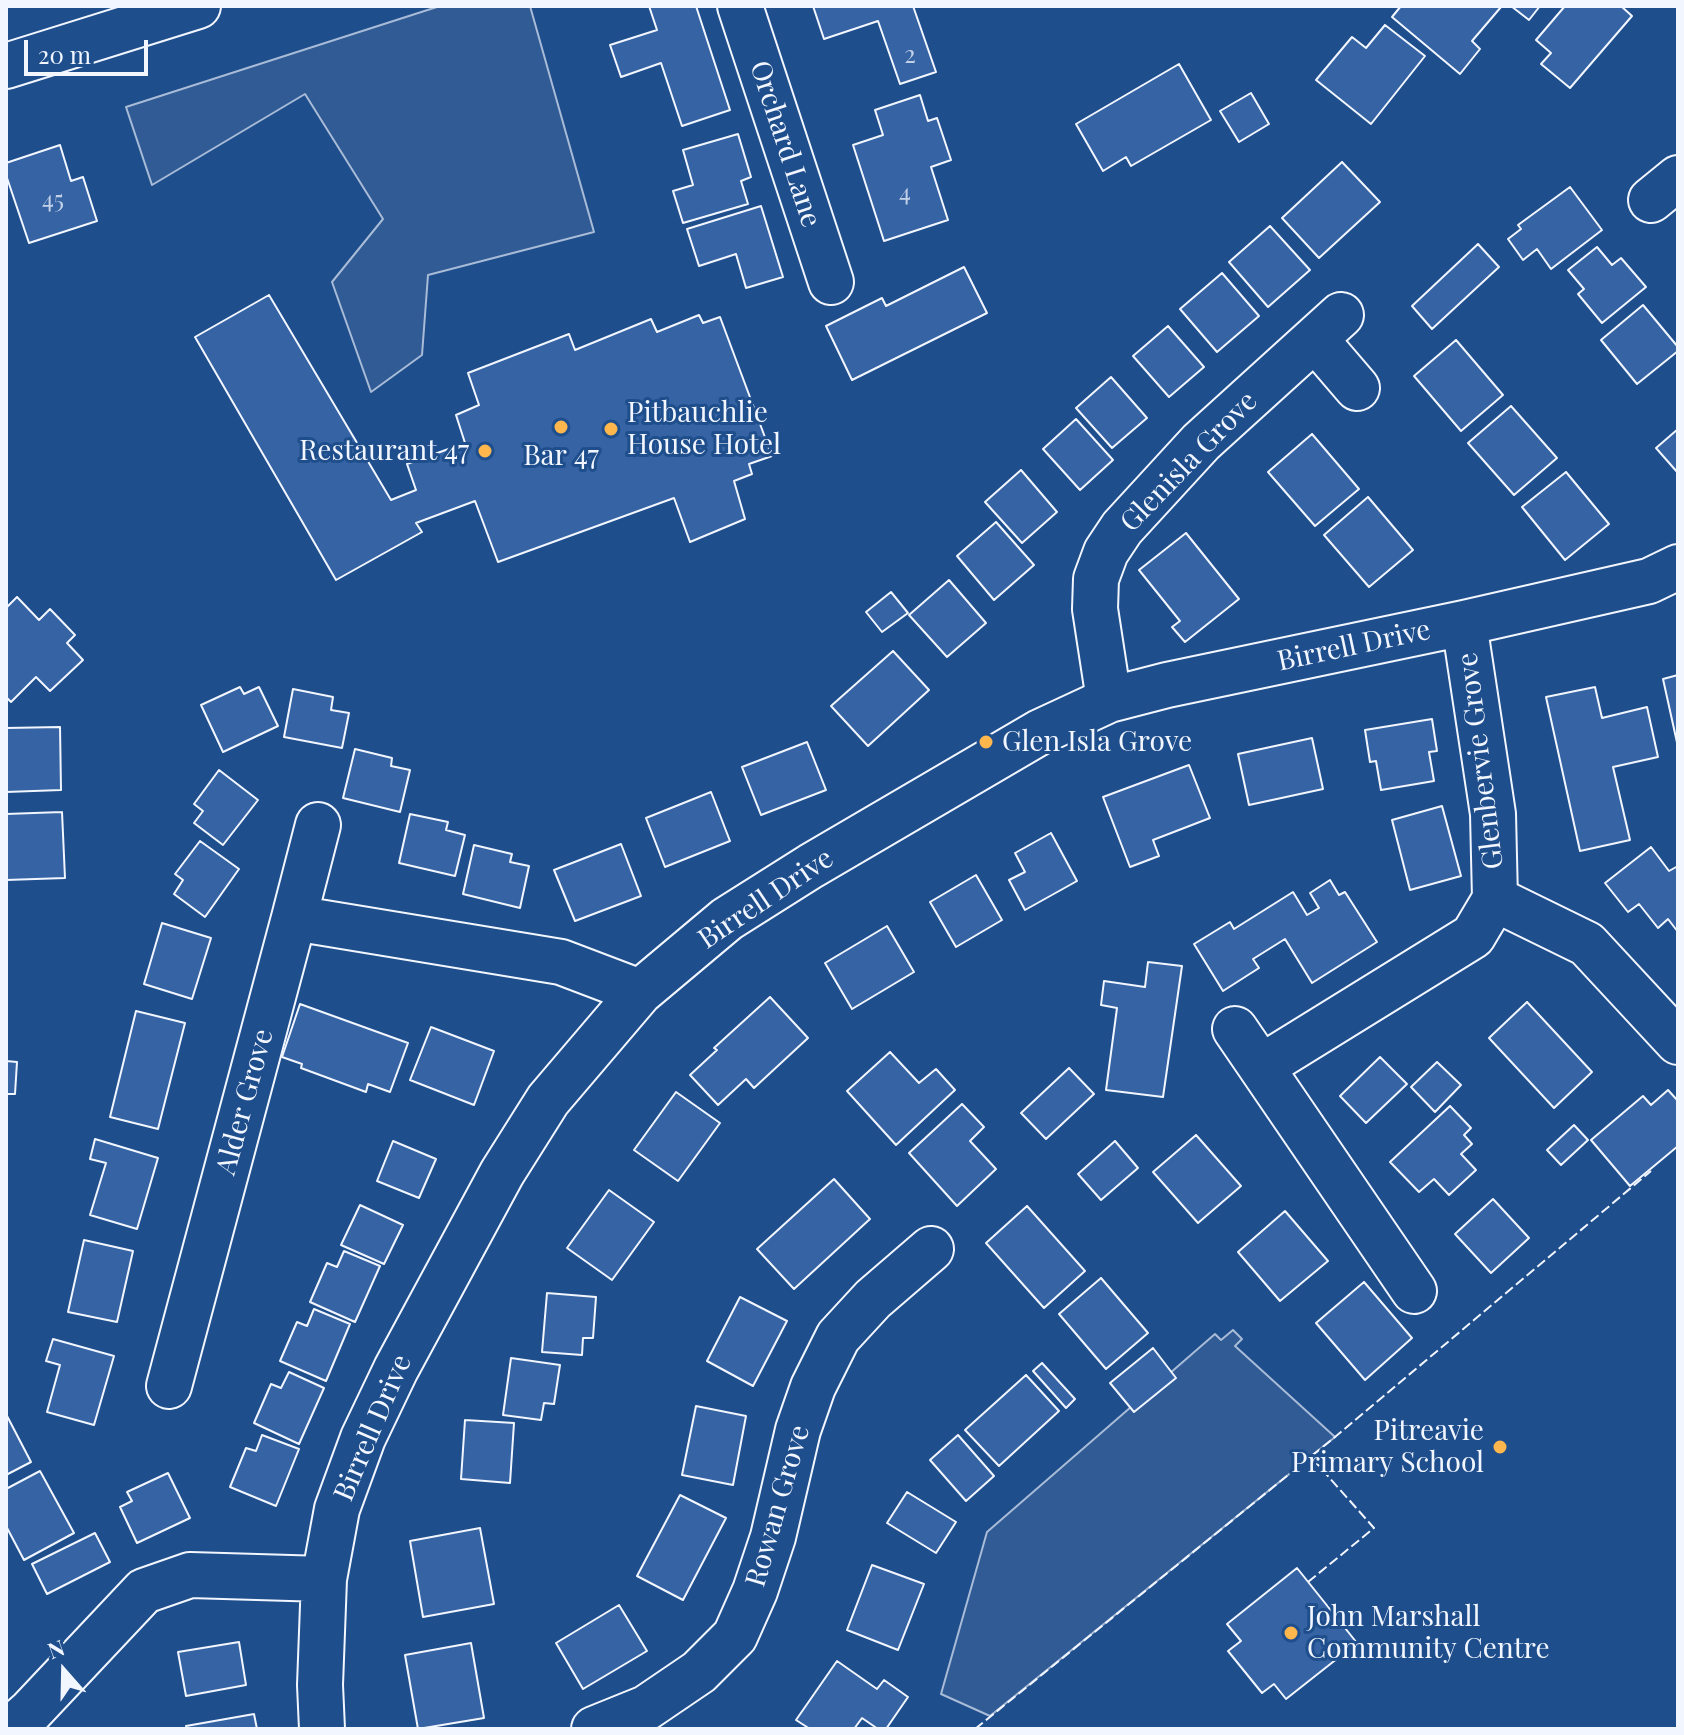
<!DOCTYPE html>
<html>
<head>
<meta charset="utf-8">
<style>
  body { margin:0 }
  #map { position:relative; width:1684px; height:1735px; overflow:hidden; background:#1f4e8c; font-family:"Playfair Display",serif }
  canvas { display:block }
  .frame { position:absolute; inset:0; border:8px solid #f2f6ff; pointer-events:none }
  .north { position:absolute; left:24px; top:1631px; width:80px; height:80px; -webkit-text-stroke:6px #1f4e8c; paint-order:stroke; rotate:340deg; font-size:22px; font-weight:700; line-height:32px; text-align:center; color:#f2f6ff }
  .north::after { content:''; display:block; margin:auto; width:28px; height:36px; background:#f2f6ff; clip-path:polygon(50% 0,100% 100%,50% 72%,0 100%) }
  .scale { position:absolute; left:24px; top:40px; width:124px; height:36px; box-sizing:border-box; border:4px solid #f2f6ff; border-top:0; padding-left:10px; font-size:24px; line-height:28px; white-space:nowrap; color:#f2f6ff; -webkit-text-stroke:6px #1f4e8c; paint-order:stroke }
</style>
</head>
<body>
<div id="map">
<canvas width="1684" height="1735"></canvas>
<div class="frame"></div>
<div class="north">N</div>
<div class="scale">20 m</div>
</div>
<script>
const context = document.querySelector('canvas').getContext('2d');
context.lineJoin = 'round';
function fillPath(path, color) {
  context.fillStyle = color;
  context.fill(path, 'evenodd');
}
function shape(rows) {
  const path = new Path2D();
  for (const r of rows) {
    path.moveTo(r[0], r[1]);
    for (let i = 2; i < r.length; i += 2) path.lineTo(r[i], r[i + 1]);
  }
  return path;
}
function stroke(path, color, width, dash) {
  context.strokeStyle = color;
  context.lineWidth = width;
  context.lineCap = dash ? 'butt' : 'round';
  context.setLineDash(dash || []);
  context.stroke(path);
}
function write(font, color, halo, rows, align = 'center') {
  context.font = font + ' "Playfair Display",serif';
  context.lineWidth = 6;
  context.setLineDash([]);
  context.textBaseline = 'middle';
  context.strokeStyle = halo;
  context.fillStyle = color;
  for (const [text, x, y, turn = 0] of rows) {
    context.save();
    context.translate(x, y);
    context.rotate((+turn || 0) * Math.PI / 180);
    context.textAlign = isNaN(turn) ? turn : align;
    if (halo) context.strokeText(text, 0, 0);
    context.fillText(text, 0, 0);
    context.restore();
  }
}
const green = shape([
  [440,6,530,6,594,232,428,275,422,355,371,392,332,282,383,219,305,94,152,185,126,107,440,6],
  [1233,1330,1242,1339,1235,1346,1335,1437,990,1716,941,1694,987,1532,1215,1334,1221,1340,1233,1330]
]);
const building = shape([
  [649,6,696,6,730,110,682,126,661,63,621,77,610,45,657,30,649,6],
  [813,6,913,6,936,72,900,84,878,21,824,39,813,6],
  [1401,6,1501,6,1501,7,1472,41,1480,49,1460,74,1392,17,1401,6],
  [1511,6,1540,6,1529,20,1511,6],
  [1565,6,1621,6,1632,16,1570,88,1541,64,1551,53,1536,40,1565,6],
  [1385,25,1425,56,1371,124,1316,80,1352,37,1366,48,1385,25],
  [1179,64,1211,120,1131,166,1126,157,1103,171,1076,124,1179,64],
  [1251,93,1269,124,1239,142,1220,111,1251,93],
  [920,95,928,121,937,118,951,160,931,167,948,220,884,241,853,145,883,135,875,110,920,95],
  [738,134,751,177,741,181,748,204,683,223,673,191,693,185,683,150,738,134],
  [60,145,71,181,83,177,97,221,29,243,6,175,6,163,60,145],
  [1342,162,1380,202,1319,258,1282,218,1342,162],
  [1570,187,1602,230,1551,269,1537,249,1523,260,1508,239,1521,229,1518,225,1570,187],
  [761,206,783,277,746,288,736,254,699,266,687,229,761,206],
  [1270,226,1310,270,1268,307,1229,262,1270,226],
  [1478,244,1499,267,1432,329,1412,306,1478,244],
  [1597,247,1612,265,1621,258,1646,287,1602,323,1578,294,1584,289,1568,270,1597,247],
  [964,267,987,313,852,380,826,326,882,298,886,306,964,267],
  [1222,273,1259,316,1217,352,1180,309,1222,273],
  [269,295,391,500,416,490,407,464,465,443,456,415,479,405,468,373,569,334,575,350,651,319,657,332,699,315,703,323,720,317,772,456,749,464,752,474,734,481,745,519,690,542,674,498,498,562,475,501,416,523,422,532,336,580,195,337,269,295],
  [1643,305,1678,347,1678,351,1637,384,1601,340,1643,305],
  [1168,326,1204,367,1169,397,1133,356,1168,326],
  [1456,340,1503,395,1461,431,1414,376,1456,340],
  [1111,377,1147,418,1112,448,1076,408,1111,377],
  [1511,406,1557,458,1514,495,1468,443,1511,406],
  [1076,419,1113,460,1080,490,1043,449,1076,419],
  [1678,429,1678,473,1656,448,1678,429],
  [1312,434,1359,489,1315,526,1268,472,1312,434],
  [1021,470,1057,512,1022,543,985,502,1021,470],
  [1566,472,1609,524,1565,560,1522,507,1566,472],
  [1368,497,1413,550,1369,587,1324,535,1368,497],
  [996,522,1034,565,994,600,957,556,996,522],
  [1186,533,1239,599,1185,642,1172,627,1180,621,1139,570,1186,533],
  [949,580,986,623,947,657,909,615,949,580],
  [891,592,908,613,882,632,866,612,891,592],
  [17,597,39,620,50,609,75,635,67,643,83,660,50,691,36,677,11,702,6,697,6,608,17,597],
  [893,651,929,690,868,746,831,706,893,651],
  [1678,675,1678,747,1663,679,1678,675],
  [240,687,244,694,259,687,278,726,223,752,201,705,240,687],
  [1595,687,1602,718,1647,707,1658,757,1613,767,1630,840,1580,851,1546,697,1595,687],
  [293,689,333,697,331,710,349,713,342,748,284,737,293,689],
  [1432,719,1437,751,1429,752,1434,781,1381,790,1376,761,1370,762,1365,730,1432,719],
  [60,727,61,790,6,792,6,728,60,727],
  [1312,738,1323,789,1249,805,1238,754,1312,738],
  [807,742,826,790,761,815,742,767,807,742],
  [355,749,392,758,391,766,410,770,400,812,343,798,355,749],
  [1189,765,1210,818,1153,840,1159,856,1130,867,1103,797,1189,765],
  [219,770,258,800,223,845,194,823,203,811,194,804,219,770],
  [711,792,730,841,665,867,646,818,711,792],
  [1442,806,1461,876,1410,890,1392,820,1442,806],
  [62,812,65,878,6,880,6,814,62,812],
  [410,814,448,822,446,830,465,835,455,876,399,863,410,814],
  [1051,833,1077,881,1025,910,1009,880,1025,872,1015,853,1051,833],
  [200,841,239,869,205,917,174,894,183,880,175,874,200,841],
  [621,844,641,896,575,921,554,870,621,844],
  [474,845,512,854,510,862,529,866,520,908,463,894,474,845],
  [1651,847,1669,871,1678,866,1678,932,1668,919,1658,928,1639,904,1628,912,1605,883,1651,847],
  [976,875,1002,920,956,947,930,902,976,875],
  [1330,880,1339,895,1345,892,1377,942,1312,983,1285,939,1253,959,1259,968,1223,991,1194,944,1230,922,1234,929,1293,892,1307,915,1319,908,1310,893,1330,880],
  [162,923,211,938,192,999,144,984,162,923],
  [887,926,914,972,852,1009,825,963,887,926],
  [1148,962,1182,966,1163,1097,1106,1090,1117,1008,1101,1005,1104,981,1145,987,1148,962],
  [770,997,808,1038,754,1088,746,1079,718,1105,690,1075,717,1050,714,1048,770,997],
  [1527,1002,1592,1072,1554,1108,1489,1038,1527,1002],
  [300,1004,408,1043,390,1092,368,1084,366,1092,301,1068,302,1064,282,1057,300,1004],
  [136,1011,185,1023,158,1129,110,1117,136,1011],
  [431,1027,494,1051,474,1105,410,1080,431,1027],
  [890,1052,919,1083,936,1069,955,1090,896,1145,847,1091,890,1052],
  [1380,1057,1407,1084,1366,1123,1340,1096,1380,1057],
  [6,1061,17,1062,15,1094,6,1094,6,1061],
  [1437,1062,1461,1085,1435,1112,1411,1087,1437,1062],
  [1069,1068,1094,1094,1046,1139,1021,1113,1069,1068],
  [1668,1090,1678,1101,1678,1146,1630,1186,1591,1140,1643,1096,1651,1105,1668,1090],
  [676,1092,720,1123,678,1181,634,1150,676,1092],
  [962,1104,984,1127,970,1141,996,1169,957,1206,909,1153,962,1104],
  [1450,1106,1471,1128,1464,1135,1472,1144,1461,1154,1476,1170,1449,1195,1434,1179,1419,1192,1390,1162,1450,1106],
  [1574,1125,1588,1140,1561,1165,1547,1150,1574,1125],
  [1196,1135,1241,1186,1198,1223,1153,1172,1196,1135],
  [95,1139,158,1158,137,1229,90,1215,106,1163,90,1159,95,1139],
  [393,1141,436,1159,419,1198,377,1181,393,1141],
  [1115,1141,1138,1168,1101,1200,1078,1174,1115,1141],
  [834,1179,870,1219,794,1289,757,1249,834,1179],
  [609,1190,654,1222,612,1280,567,1248,609,1190],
  [1493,1199,1529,1238,1491,1273,1455,1234,1493,1199],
  [360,1205,403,1225,384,1264,341,1245,360,1205],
  [1027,1206,1085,1271,1044,1308,986,1243,1027,1206],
  [1285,1211,1328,1261,1280,1301,1238,1252,1285,1211],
  [84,1240,133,1251,117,1322,68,1312,84,1240],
  [344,1251,380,1266,355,1322,310,1302,327,1263,337,1267,344,1251],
  [1101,1278,1148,1333,1106,1369,1059,1314,1101,1278],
  [1364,1282,1412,1338,1365,1380,1316,1323,1364,1282],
  [547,1293,596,1297,593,1338,583,1338,582,1355,542,1352,547,1293],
  [740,1297,787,1321,753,1386,707,1361,740,1297],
  [314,1309,350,1324,326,1381,280,1361,297,1322,307,1326,314,1309],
  [53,1339,114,1356,94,1425,47,1412,60,1365,46,1361,53,1339],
  [1153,1348,1176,1378,1134,1412,1110,1383,1153,1348],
  [511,1358,560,1365,554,1404,544,1403,541,1420,503,1415,511,1358],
  [1042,1363,1075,1399,1066,1408,1033,1371,1042,1363],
  [289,1372,324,1388,299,1444,254,1423,271,1384,281,1388,289,1372],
  [1026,1375,1059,1411,999,1466,965,1430,1026,1375],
  [696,1406,746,1416,733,1485,682,1475,696,1406],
  [6,1414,31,1462,6,1475,6,1414],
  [465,1420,514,1423,510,1483,461,1479,465,1420],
  [262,1435,299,1449,276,1506,230,1487,246,1448,256,1451,262,1435],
  [958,1435,994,1476,966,1501,930,1460,958,1435],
  [40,1471,74,1533,24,1560,6,1526,6,1489,40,1471],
  [168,1473,190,1518,137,1543,120,1507,132,1501,127,1492,168,1473],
  [907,1492,956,1522,936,1553,887,1523,907,1492],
  [680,1495,726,1518,683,1600,637,1576,680,1495],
  [480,1528,494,1604,423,1617,410,1541,480,1528],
  [95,1533,110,1562,47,1594,32,1564,95,1533],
  [872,1565,924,1584,898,1650,847,1630,872,1565],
  [1297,1568,1357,1643,1286,1699,1274,1684,1262,1693,1228,1651,1241,1641,1227,1624,1297,1568],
  [619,1605,647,1651,583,1689,556,1643,619,1605],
  [239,1642,246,1685,186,1696,178,1652,239,1642],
  [471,1643,484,1718,418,1729,405,1655,471,1643],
  [837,1661,877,1689,884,1680,908,1697,886,1729,878,1729,862,1718,854,1729,810,1729,796,1720,837,1661],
  [254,1714,257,1729,187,1729,186,1726,254,1714]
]);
const minor = shape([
  [740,6,831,282],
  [1651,200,1678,178],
  [1315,339,1357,388],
  [1109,700,1095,609,1096,579,1106,552,1122,528,1201,442,1341,315],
  [1495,899,1587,944,1678,1042],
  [294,918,318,825],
  [1235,1029,1261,1067],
  [1414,1291,1261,1067,1473,936,1495,899,1493,814,1464,623],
  [169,1386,294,918,561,962,640,992],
  [11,1729,31,1711,144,1591,190,1575,324,1579],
  [322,1729,320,1685,324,1579,337,1509,363,1438,396,1369,502,1173,548,1100,640,992,727,919,811,866,1040,732,1109,700,1167,685,1464,623,1649,581,1678,567],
  [594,1729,646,1708,699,1672,735,1636,755,1591,773,1537,798,1430,813,1387,838,1337,873,1299,931,1249]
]);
const major = shape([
  [6,66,198,6]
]);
const fence = shape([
  [1308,1582,1374,1528,1311,1457],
  [975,1729,1335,1437,1651,1171]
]);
const markers = [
  [561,427,8,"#ffb74d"],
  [611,429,8,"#ffb74d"],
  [485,451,8,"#ffb74d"],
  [986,742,8,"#ffb74d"],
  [1500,1447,8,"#ffb74d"],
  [1291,1633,8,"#ffb74d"]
];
const numberNames = [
  ["2",910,56],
  ["4",905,194],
  ["45",53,201]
];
const streetNames = [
  ["Orchard Lane",785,144,72],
  ["Glenisla Grove",1189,462,-46],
  ["Birrell Drive",1354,646,-12],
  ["Glenbervie Grove",1481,761,-97],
  ["Birrell Drive",766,899,-34],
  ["Alder Grove",245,1102,-75],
  ["Birrell Drive",373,1428,-67],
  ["Rowan Grove",778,1506,-74]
];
const poiNames = [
  ["Pitbauchlie",627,413],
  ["House Hotel",627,445],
  ["Restaurant 47",469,451,"right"],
  ["Bar 47",561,456,"center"],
  ["Glen Isla Grove",1002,742],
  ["Pitreavie",1484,1431,"right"],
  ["Primary School",1484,1463,"right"],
  ["John Marshall",1307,1617],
  ["Community Centre",1307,1649]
];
fillPath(green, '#305b95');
stroke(green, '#a8bbd7', 2);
fillPath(building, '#3563a3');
stroke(building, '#f2f6ff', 2);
stroke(minor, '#f2f6ff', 48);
stroke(major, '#f2f6ff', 48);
stroke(minor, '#1f4e8c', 44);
stroke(major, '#1f4e8c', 44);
stroke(fence, '#f2f6ff', 2, [10, 4]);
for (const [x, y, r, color] of markers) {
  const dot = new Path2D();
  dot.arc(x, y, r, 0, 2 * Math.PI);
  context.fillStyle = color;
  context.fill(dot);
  stroke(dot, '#1f4e8c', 3);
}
write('24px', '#c3d1e8', null, numberNames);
write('28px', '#f2f6ff', '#1f4e8c', streetNames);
write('28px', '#f2f6ff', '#1f4e8c', poiNames, 'left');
</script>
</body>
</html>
